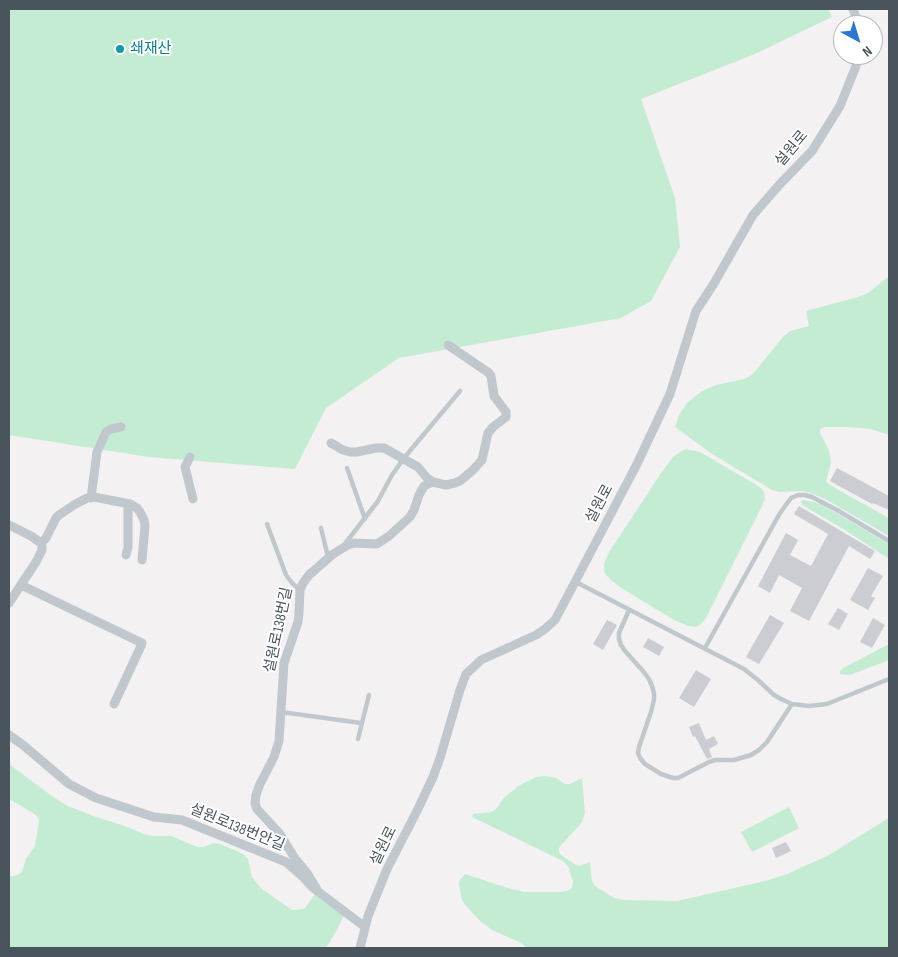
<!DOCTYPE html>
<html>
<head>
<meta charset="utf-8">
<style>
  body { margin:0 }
  #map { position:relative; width:898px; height:957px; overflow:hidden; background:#f3f1f1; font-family:"Sofia Sans Condensed",sans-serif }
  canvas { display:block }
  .frame { position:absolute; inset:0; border:10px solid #4a545c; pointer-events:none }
  .north { position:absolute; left:833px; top:15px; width:50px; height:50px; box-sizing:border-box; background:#fff; border:1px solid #b7bbbe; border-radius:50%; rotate:141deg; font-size:14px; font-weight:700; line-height:20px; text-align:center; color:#4a545c }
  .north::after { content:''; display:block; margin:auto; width:18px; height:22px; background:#2b77d3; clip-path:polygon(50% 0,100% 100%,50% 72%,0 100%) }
</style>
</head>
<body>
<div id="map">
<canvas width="898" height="957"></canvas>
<div class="frame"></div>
<div class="north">N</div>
</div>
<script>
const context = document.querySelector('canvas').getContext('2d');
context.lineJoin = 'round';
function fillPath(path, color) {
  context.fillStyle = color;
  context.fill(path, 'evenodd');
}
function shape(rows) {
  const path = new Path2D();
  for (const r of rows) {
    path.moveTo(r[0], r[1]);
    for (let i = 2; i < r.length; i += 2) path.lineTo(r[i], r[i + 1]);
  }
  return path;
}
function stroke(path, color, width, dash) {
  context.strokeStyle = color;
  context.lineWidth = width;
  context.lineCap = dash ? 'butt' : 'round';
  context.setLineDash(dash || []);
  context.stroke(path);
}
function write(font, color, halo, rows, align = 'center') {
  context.font = font + ' "Sofia Sans Condensed","Noto Sans KR",sans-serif';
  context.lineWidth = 4;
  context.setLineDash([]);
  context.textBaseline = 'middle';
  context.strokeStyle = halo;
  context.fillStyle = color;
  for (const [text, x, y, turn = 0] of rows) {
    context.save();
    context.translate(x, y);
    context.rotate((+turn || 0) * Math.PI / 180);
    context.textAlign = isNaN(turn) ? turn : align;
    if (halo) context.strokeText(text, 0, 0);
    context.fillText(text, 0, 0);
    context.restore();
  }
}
const green = shape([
  [9,9,828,9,832,17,755,54,641,99,675,198,680,247,651,301,621,318,399,358,326,408,295,469,149,457,9,435],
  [889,276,889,435,871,429,848,427,825,427,820,429,820,433,827,446,830,454,831,463,826,482,835,488,889,518,889,536,825,499,813,494,803,491,779,492,772,490,712,454,675,427,679,415,687,403,702,391,716,385,744,379,752,375,783,337,790,331,809,326,806,311,858,297,868,293],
  [686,449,700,452,755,484,762,489,764,493,765,499,761,508,706,618,700,625,696,627,688,626,674,620,623,589,612,581,606,575,604,571,604,564,609,552,661,473,673,457,680,452],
  [803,500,814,502,821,504,889,544,889,559,845,530,802,505,801,501],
  [889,644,889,660,850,675,840,674,840,671,843,668],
  [9,764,56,799,68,806,96,817,122,825,144,834,153,836,171,836,198,847,203,847,214,843,220,844,239,852,244,855,248,859,252,877,256,882,262,889,292,910,298,910,305,908,315,894,344,915,337,930,326,948,9,948,9,877,18,875,22,872,26,859,35,846,39,822,38,818,36,815,9,799],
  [544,776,556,778,565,784,570,784,582,778,585,813,582,822,577,828,562,844,559,848,559,852,561,855,576,865,580,866,590,862,591,874,592,881,595,886,614,898,624,900,677,901,765,881,787,874,827,856,889,818,889,948,525,948,524,945,519,942,492,930,480,921,466,906,462,900,459,884,460,880,465,874,508,888,524,892,560,892,567,891,572,888,573,881,570,873,569,868,563,861,472,817,473,814,491,812,496,809,504,798,518,786,536,777],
  [789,807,799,828,752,852,741,832]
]);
const building = shape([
  [837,468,889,496,889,510,873,503,872,504,830,481],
  [799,506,875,551,870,559,849,546,809,621,790,611,802,588,779,575,770,593,758,586,786,533,798,540,790,555,811,566,828,534,794,514],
  [868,568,883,576,871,596,875,598,868,610,850,600],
  [838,608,848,614,839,630,828,624],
  [770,615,784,623,759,664,746,657],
  [873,618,885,625,872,648,860,642],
  [607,620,617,625,603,650,593,644],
  [648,638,664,647,659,656,643,647],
  [696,670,711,679,694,707,679,698],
  [699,723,706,740,714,736,718,744,709,749,712,757,707,759,695,736,693,737,689,727],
  [786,842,791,851,776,858,772,848]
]);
const service = shape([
  [347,468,365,519],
  [267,524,286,575,292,583,300,590],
  [321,528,328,557],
  [344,545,378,501,392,475,404,458,460,391],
  [576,582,744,669,758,680,774,695,781,699,792,704,809,706,827,704,889,679],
  [629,610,619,633,619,639,621,645,625,651,643,671,649,679,652,686,654,693,654,700,651,712,639,747,638,753,640,758,645,764,661,774,673,778,678,778,709,762,715,760,734,760,751,755,759,750,767,742,792,704],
  [705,648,780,513,791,498,798,495,805,495,812,497,837,510,889,541],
  [281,712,361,723],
  [358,739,369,695]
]);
const minor = shape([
  [853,9,859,25],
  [331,443,343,450,350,452,357,452,376,448,384,448,418,467,427,478,433,482],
  [190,457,185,467,193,499],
  [91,498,97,452,106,432,111,429,121,427],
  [9,525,31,536,41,543,42,546,42,550,36,562,9,603],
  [41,543,46,538,56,518,59,515,74,505,87,498,94,497,130,504,137,508,140,512,144,520,145,526,142,560],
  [126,555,128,547,128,504],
  [21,585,142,643,141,646,114,704],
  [9,735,23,745,69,784,96,798,154,817,182,820,286,862,302,876,312,887,365,927],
  [318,891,307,873,294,857,280,834,257,809,255,803,256,795,260,784,274,757,279,741,284,663,298,622,299,613,300,590,303,583,309,575,333,554,348,545,354,543,377,544,389,536,410,517,414,510,419,495,424,486,433,482,446,485,455,483,460,481,473,470,482,460,488,433,493,427,506,417,506,412,494,396,491,376,489,373,448,345],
  [360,948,368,916,387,869,417,811,433,777,440,758,460,690,466,674,481,660,536,635,545,629,555,620,636,466,670,394,696,311,713,285,753,215,780,184,812,151,840,106,856,66,858,55]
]);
const markers = [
  [120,49,5,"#0f9aa8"]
];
const cultureNames = [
  ["쇄재산",130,49]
];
const streetNames = [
  ["설원로",792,149,-50],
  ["설원로",600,504,-62],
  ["설원로138번길",279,630,-78],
  ["설원로138번안길",237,828,22],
  ["설원로",384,846,-64]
];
fillPath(green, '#c4ecd3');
fillPath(building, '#cbcdd3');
stroke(service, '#c0c8ce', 4.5);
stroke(minor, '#c0c8ce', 9);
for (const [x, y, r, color] of markers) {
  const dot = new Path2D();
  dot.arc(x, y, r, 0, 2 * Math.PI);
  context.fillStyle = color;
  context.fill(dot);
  stroke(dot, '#fff', 2);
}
write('15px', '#0d838f', '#fff', cultureNames, 'left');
write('15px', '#4a545c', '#fff', streetNames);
</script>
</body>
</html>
